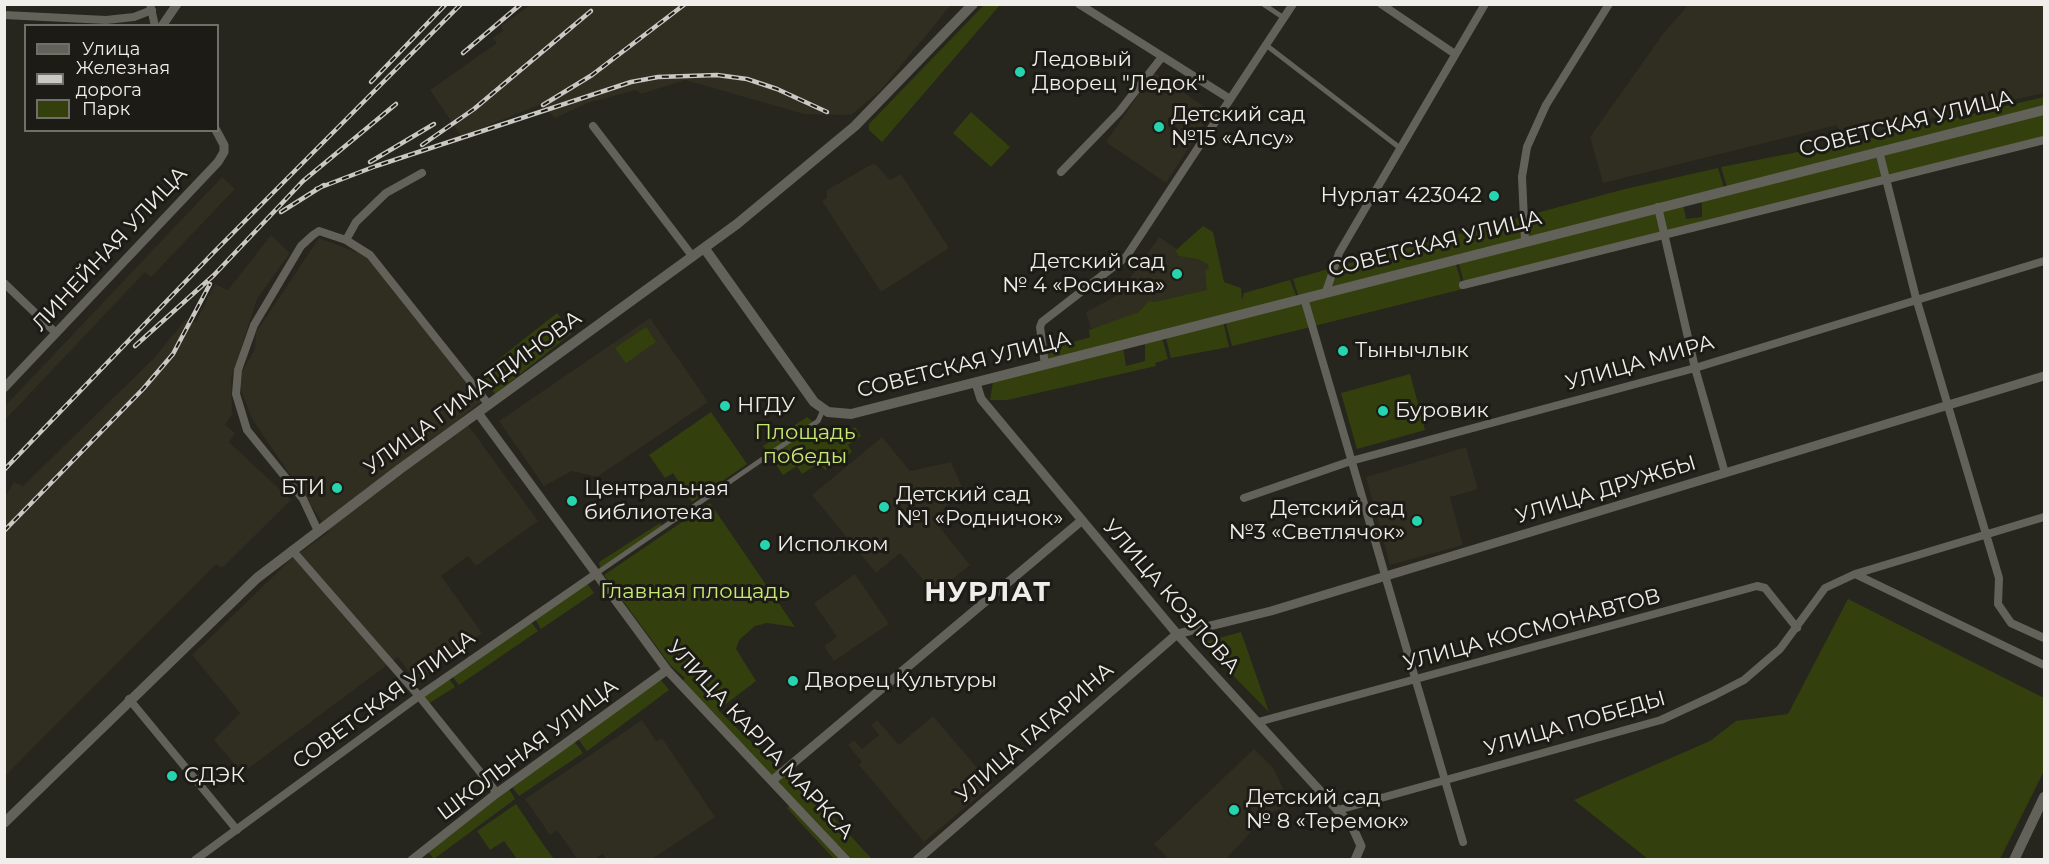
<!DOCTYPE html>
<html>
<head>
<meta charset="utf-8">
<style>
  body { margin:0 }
  #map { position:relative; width:2049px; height:864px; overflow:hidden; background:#26251e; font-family:Montserrat,sans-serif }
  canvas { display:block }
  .frame { position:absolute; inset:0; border:6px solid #efeeea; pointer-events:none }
  .legend { position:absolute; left:24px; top:24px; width:195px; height:108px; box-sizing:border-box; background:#1d1b15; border:2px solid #716f6a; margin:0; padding:8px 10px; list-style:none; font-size:18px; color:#efeeea }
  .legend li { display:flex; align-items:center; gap:12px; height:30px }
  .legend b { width:30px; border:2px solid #716f6a }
</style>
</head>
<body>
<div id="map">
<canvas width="2049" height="864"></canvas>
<div class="frame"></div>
<ul class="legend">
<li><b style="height:8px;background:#63625a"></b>Улица</li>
<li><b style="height:8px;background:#c9c8c3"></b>Железная дорога</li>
<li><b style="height:16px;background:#33400e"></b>Парк</li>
</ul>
</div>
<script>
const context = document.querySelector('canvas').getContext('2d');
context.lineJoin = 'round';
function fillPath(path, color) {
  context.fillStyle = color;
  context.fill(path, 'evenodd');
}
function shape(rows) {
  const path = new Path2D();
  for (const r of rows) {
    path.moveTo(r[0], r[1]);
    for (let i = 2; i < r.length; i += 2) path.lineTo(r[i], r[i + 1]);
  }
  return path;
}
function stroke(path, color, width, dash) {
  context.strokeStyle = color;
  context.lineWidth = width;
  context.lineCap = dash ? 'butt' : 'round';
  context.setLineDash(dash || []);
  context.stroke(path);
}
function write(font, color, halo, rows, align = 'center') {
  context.font = font + ' Montserrat,sans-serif';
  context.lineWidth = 6;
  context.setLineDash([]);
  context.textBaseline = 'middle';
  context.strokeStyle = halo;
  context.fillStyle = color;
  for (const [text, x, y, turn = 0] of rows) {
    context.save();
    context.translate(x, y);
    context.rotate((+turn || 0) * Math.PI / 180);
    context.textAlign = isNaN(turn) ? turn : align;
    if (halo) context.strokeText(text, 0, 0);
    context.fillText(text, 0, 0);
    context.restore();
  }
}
const built = shape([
  [530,5,530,4,951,5,880,91,851,115,804,114,685,80,641,94,636,90,588,103,555,118,542,104,461,136,430,90,497,43,492,38,503,31,501,26],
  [1688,5,2044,5,2044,93,1841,139,1837,125,1603,183,1590,137,1662,35],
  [1154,72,1212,112,1166,183,1106,142],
  [874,163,890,180,901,174,949,248,881,292,822,201,827,198,827,190],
  [222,177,235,189,151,277,145,272,5,420,5,406],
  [271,235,290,253,257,299,231,379,232,415,225,425,235,433,229,442,291,500,222,568,216,564,5,776,5,497,14,482,23,486,154,358,186,319,196,322,215,284,228,290],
  [1159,237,1186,255,1214,247,1226,294,1091,329,1086,312,1118,295],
  [319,238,367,256,481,402,462,417,538,521,476,566,468,556,441,576,482,633,416,682,398,657,242,773,214,740,240,713,192,655,291,559,329,532,252,419,237,380,255,349,256,332],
  [650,318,708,402,597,477,572,471,544,486,499,421],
  [882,437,910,471,951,462,964,492,932,518,970,565,935,594,900,553,876,573,812,495],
  [1466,447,1478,489,1450,497,1463,545,1390,565,1366,477],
  [855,574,889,624,834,661,824,646,837,637,814,603],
  [933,716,992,785,924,842,859,765,862,762,848,745,854,740,862,749,879,735,871,725,877,720,899,745],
  [642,720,656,741,662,738,715,817,652,859,606,859,603,854,594,859,577,859,557,830,550,835,525,799],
  [1254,749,1274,769,1290,804,1267,815,1226,859,1169,859,1154,844]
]);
const green = shape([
  [984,5,1000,5,882,142,869,130,869,124],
  [2044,97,2044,108,1727,187,1721,167,1875,137],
  [971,112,1010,147,991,167,953,133],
  [2044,112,2044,138,1888,177,1882,153],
  [1877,153,1883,178,1666,233,1661,209,1683,203,1686,219,1702,217,1702,198],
  [1718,168,1724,188,1526,238,1526,216,1621,190],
  [1657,209,1662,233,1464,283,1458,260],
  [1522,217,1523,241,1329,290,1336,267],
  [1203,226,1213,232,1224,282,1241,288,1242,300,1244,293,1290,280,1297,298,1045,363,1044,351,1090,337,1089,330,1139,312,1149,301,1155,302,1207,290,1205,271,1209,268,1208,264,1198,259,1179,256,1175,251],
  [1455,261,1463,289,1314,326,1306,300],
  [1332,268,1326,291,1299,298,1293,279],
  [1303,300,1311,327,1232,346,1225,320],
  [557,313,572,333,495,394,480,374],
  [1223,321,1229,347,1171,358,1166,338],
  [646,327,656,342,626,363,615,348],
  [1162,338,1168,359,1155,363,1156,366,1007,400,990,400,993,382,1123,348,1126,366,1145,361,1145,343],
  [1410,374,1425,430,1357,449,1341,393],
  [711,412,747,464,692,502,673,473,665,478,649,455],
  [807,417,835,440,855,427,861,436,848,445,852,452,825,470,819,463,802,474,797,466,783,475,763,446],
  [710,503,795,627,767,623,755,626,739,640,736,649,756,681,718,710,774,764,783,770,773,778,681,683,685,678,671,666,604,575],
  [660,523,662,527,600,568,599,562],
  [587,583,594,593,541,629,535,619],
  [1848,599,2044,698,2044,771,2000,859,1648,859,1574,800,1710,741,1736,721,1788,714],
  [531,622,538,631,459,685,452,676],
  [1241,632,1269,712,1201,643],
  [449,679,455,687,428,704,422,697],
  [660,679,669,690,587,751,578,739],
  [574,741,583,753,519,796,512,787],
  [789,772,793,774,872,859,849,859,776,781],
  [509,789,515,799,434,859,428,852],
  [793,803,843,859,834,859,787,808],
  [516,804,543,844,554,859,517,859,504,841,490,850,477,831]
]);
const pedestrian = shape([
  [1263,4,1284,18],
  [1266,45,1400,148],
  [597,573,818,421,823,410]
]);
const minor = shape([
  [150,4,155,26],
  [1079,4,1230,99],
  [1381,4,1455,54],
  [4,15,106,20,134,17,152,10],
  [593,126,693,257],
  [1879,151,1916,298,1999,578,1998,604,2011,623,2044,638],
  [1061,172,1119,112,1162,57],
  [1658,207,1695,368,1725,473],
  [346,240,356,222,386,193,422,173],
  [1525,241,1522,177,1527,147,1546,105,1609,4],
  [4,283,56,333],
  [1463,285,2044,140],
  [1326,292,1339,253,1485,4],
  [1304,298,1463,842],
  [1045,365,1040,327,1042,322,1126,257,1293,4],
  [1244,498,1351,461,1695,368,2044,261],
  [318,531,303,499,247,430,236,394,238,370,254,325,301,246,313,235,319,231,346,240,370,255,489,405],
  [292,550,419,696,497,793],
  [1855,574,2044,517],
  [129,699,237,830],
  [1258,722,1757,586,1765,588,1797,628],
  [1338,810,1661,720,1715,695,1744,680,1780,649,1825,588,1855,574,2044,665],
  [195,860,419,696,597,573]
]);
const tertiary = shape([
  [162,26,177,4],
  [976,383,981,399,1177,634,1352,826,1361,846,1355,860],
  [4,388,218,162,224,152,224,145,216,130],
  [478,413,667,670,846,860],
  [1177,634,1271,611,2044,376],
  [773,780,1081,521],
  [412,860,497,793,667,670],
  [917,860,1177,634]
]);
const secondary = shape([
  [705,249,814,402,828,412,851,414,2044,110],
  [4,823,257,578,400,469,737,224,855,126,973,4],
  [2014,860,2044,797]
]);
const rail = shape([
  [463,53,521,4],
  [371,82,446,4],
  [543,105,592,75,685,4],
  [422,145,474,109,591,11],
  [370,162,434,124],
  [316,189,376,166,631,82,658,77,717,75,747,79,777,89,827,112],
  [281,212,324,185],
  [135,346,214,275,303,181,396,104],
  [4,470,214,252,461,4],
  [4,531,143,389,173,354,210,284]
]);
const markers = [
  [1020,72,6,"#26d5ae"],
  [1159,127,6,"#26d5ae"],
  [1494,196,6,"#26d5ae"],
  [1177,274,6,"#26d5ae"],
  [1343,351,6,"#26d5ae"],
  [725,406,6,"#26d5ae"],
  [1383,411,6,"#26d5ae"],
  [337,488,6,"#26d5ae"],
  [572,501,6,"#26d5ae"],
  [884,507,6,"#26d5ae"],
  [1417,521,6,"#26d5ae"],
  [765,545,6,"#26d5ae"],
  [793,681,6,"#26d5ae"],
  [172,776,6,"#26d5ae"],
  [1234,810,6,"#26d5ae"]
];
const poiNames = [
  ["Ледовый",1032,60],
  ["Дворец \"Ледок\"",1032,84],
  ["Детский сад",1171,115],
  ["№15 «Алсу»",1171,139],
  ["Нурлат 423042",1482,196,"right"],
  ["Детский сад",1165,262,"right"],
  ["№ 4 «Росинка»",1165,286,"right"],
  ["Тынычлык",1355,351],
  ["НГДУ",737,406],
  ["Буровик",1395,411],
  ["БТИ",325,488,"right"],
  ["Центральная",584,489],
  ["библиотека",584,513],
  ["Детский сад",896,495],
  ["№1 «Родничок»",896,519],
  ["Детский сад",1405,509,"right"],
  ["№3 «Светлячок»",1405,533,"right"],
  ["Исполком",777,545],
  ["Дворец Культуры",805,681],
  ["СДЭК",184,776],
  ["Детский сад",1246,798],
  ["№ 8 «Теремок»",1246,822]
];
const streetNames = [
  ["СОВЕТСКАЯ УЛИЦА",1906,124,-14],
  ["СОВЕТСКАЯ УЛИЦА",1435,244,-14],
  ["ЛИНЕЙНАЯ УЛИЦА",110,249,-47],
  ["УЛИЦА МИРА",1640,363,-16],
  ["СОВЕТСКАЯ УЛИЦА",964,365,-14],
  ["УЛИЦА ГИМАТДИНОВА",473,393,-36],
  ["УЛИЦА ДРУЖБЫ",1606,490,-17],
  ["УЛИЦА КОЗЛОВА",1171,597,49],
  ["УЛИЦА КОСМОНАВТОВ",1532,630,-15],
  ["СОВЕТСКАЯ УЛИЦА",384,700,-36],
  ["УЛИЦА ПОБЕДЫ",1575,724,-16],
  ["УЛИЦА ГАГАРИНА",1035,733,-41],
  ["УЛИЦА КАРЛА МАРКСА",760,740,47],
  ["ШКОЛЬНАЯ УЛИЦА",528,750,-37]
];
const parkNames = [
  ["Площадь",805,433],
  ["победы",805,457],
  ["Главная площадь",695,592]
];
const districtNames = [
  ["НУРЛАТ",988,593]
];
fillPath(built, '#302d21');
fillPath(green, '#33400e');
stroke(pedestrian, '#63625a', 5);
stroke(minor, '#63625a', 8);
stroke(tertiary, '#63625a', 9);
stroke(secondary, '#63625a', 10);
stroke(rail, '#c9c8c3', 4.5);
stroke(rail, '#1d1b15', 2, [7]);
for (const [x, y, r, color] of markers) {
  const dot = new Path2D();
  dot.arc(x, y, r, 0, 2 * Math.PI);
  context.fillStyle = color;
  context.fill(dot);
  stroke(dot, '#1d1b15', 2);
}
write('21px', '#efeeea', '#1d1b15', poiNames, 'left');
write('21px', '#efeeea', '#1d1b15', streetNames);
write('21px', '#c6e973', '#1d1b15', parkNames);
context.letterSpacing = '1.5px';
write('bold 27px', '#efeeea', '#1d1b15', districtNames);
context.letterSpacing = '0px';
</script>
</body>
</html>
